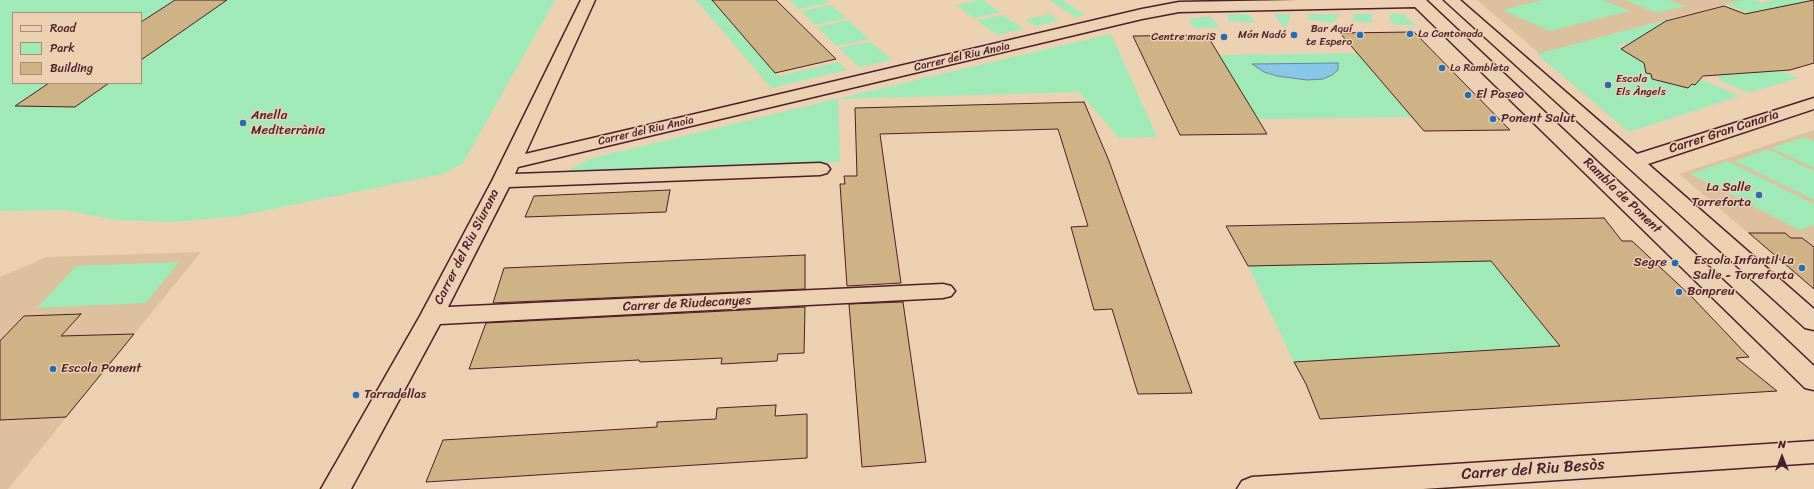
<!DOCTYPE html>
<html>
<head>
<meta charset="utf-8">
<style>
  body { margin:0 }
  #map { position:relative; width:1814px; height:489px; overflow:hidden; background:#ebd0b2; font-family:Sriracha,sans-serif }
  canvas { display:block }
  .legend { position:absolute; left:12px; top:12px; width:130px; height:72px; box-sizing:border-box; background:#ebd0b2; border:1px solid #ab897c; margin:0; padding:5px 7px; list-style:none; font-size:12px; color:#4a1f2b }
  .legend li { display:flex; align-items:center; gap:8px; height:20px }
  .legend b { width:20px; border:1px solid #ab897c }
  .north { position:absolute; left:1762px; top:437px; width:40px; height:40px; -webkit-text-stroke:3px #ebd0b2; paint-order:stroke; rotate:0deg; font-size:11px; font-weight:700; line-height:16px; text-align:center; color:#4a1f2b }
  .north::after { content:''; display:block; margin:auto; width:14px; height:18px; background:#4a1f2b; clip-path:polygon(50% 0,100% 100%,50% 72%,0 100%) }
</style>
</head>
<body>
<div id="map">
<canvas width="1814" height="489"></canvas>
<ul class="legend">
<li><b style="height:5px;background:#ebd0b2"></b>Road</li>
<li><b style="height:11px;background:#a0eab8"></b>Park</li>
<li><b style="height:11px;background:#cdb385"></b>Building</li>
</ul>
<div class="north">N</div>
</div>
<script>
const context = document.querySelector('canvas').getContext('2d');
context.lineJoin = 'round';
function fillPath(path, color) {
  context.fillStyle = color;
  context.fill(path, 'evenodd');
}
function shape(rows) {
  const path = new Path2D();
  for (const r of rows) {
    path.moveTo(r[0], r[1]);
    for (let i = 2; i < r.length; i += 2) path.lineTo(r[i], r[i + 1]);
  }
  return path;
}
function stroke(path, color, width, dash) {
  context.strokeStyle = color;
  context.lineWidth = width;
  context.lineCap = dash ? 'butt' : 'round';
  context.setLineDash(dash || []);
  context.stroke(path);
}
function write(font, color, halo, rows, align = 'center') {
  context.font = font + ' Sriracha,sans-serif';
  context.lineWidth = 3;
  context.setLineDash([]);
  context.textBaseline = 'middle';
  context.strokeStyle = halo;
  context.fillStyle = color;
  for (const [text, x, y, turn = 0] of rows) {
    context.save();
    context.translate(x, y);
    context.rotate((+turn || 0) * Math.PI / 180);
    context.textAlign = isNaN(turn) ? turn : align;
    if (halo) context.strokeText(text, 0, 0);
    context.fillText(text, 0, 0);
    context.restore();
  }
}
const built = shape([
  [1477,0,1743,0,1586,41,1629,132,1537,54,1539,53],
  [1814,130,1814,289,1679,174],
  [201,252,8,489,0,489,0,277,47,257]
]);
const green = shape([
  [0,0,555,0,463,163,443,174,238,216,174,222,115,220,65,210,0,211],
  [13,13,141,13,141,83,13,83],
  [696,0,712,0,775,73,779,76,839,62,847,70,771,88],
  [790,0,826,0,829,3,798,9],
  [978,0,983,0,1000,12,973,18,957,5],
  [1049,0,1062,0,1085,15,1075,17],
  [1543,0,1603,0,1630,11,1550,31,1502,10],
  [1625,0,1669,0,1685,6,1657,13],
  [1743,0,1755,0,1762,3,1773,0,1813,0,1814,1,1814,38,1725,4],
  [831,5,846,18,815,25,801,11],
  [1390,13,1403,14,1416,25,1395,25,1390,21],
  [1050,14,1059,21,1035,26,1025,20],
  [1248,14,1257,23,1229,21,1227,15],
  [1273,14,1291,14,1287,27,1283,26],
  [1309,14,1340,14,1333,23,1307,19],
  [1354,14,1373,14,1371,23,1352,21],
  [1003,15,1024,29,997,35,976,20],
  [1210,16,1219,28,1194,28,1189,19],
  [1670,19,1701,31,1760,62,1798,78,1749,93,1719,80,1719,75,1727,74,1630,44,1617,45,1644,63,1646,73,1651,74,1652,79,1688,88,1692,84,1695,85,1700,79,1740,96,1629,132,1537,54],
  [848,20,869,39,837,46,817,27],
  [1111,34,1157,137,1119,138,1079,92,838,99,840,162,564,173,589,159,857,94],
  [871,42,892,60,859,67,839,48],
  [1357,53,1411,117,1258,119,1219,55],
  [1804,137,1814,141,1814,168,1771,148],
  [1768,149,1814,171,1814,200,1734,161],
  [1727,161,1814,204,1814,225,1800,230,1690,174],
  [1491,261,1560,346,1294,362,1248,266],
  [179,262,146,303,37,308,76,266]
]);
const water = shape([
  [1338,63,1338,70,1332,75,1323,79,1307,80,1277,76,1264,72,1252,64,1338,63]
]);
const building = shape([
  [175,0,227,0,141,60,141,22,175,0],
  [712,0,776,0,836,59,775,73,712,0],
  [1814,0,1814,63,1790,70,1703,76,1695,85,1692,84,1688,88,1652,79,1651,74,1646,73,1644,63,1621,49,1666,21,1724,6,1745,14,1814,0],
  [1414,32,1510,130,1424,131,1340,33,1414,32],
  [1207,35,1267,134,1180,135,1133,36,1207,35],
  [49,83,109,83,75,107,15,106,49,83],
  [1084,102,1109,161,1192,393,1138,394,1112,309,1094,310,1071,227,1088,226,1058,129,880,134,901,283,847,286,840,184,845,184,844,176,857,176,855,108,1084,102],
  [670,190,666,212,525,217,534,196,670,190],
  [1604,218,1622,241,1632,241,1692,297,1749,357,1736,358,1777,391,1320,419,1306,384,1294,362,1560,346,1491,261,1248,266,1226,226,1604,218],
  [1749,233,1785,233,1791,238,1802,238,1814,247,1814,289,1749,233],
  [805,255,805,289,493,303,504,268,805,255],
  [903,302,926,462,862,467,849,304,903,302],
  [805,307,804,353,778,354,777,361,721,364,722,358,640,362,639,360,469,369,486,323,805,307],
  [81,314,61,336,134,334,66,417,0,420,0,341,24,316,81,314],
  [776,405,775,416,807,414,807,458,426,482,443,440,657,427,657,422,716,419,717,408,776,405]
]);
const minor = shape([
  [581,0,595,0,525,154,1142,9,1179,2,1298,0,1426,0,1814,366,1814,390,1805,388,1415,7,1179,12,1142,19,518,167,515,174,820,163,827,165,830,169,827,173,820,175,509,187,448,307,943,284,951,286,955,291,951,296,943,298,440,324,351,489,321,489,420,316,492,181,581,0],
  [1444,0,1460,0,1637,154,1814,98,1814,109,1648,164,1814,309,1814,330,1805,328,1444,0],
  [1814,441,1814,463,1423,489,1237,489,1242,481,1252,477,1814,441]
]);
const markers = [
  [1410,34,4,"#1f6fb2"],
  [1294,35,4,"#1f6fb2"],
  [1360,35,4,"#1f6fb2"],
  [1224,37,4,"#1f6fb2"],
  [1442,68,4,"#1f6fb2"],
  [1608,85,4,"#1f6fb2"],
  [1468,95,4,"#1f6fb2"],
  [1493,119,4,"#1f6fb2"],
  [243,123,4,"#1f6fb2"],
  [1759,195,4,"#1f6fb2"],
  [1675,263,4,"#1f6fb2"],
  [1802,268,4,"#1f6fb2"],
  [1679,292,4,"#1f6fb2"],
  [53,369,4,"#1f6fb2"],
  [356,395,4,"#1f6fb2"]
];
const farPoinames = [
  ["Bar Aquí",1352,29],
  ["te Espero",1352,42],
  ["La Cantonada",1418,34,"left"],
  ["Món Nadó",1286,35],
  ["Centre mariS",1216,37],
  ["La Rambleta",1450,68,"left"],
  ["Escola",1616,79,"left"],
  ["Els Àngels",1616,92,"left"]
];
const farStreetnames = [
  ["Carrer del Riu Anoia",962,57,-13],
  ["Carrer del Riu Anoia",646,131,-13]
];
const poiNames = [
  ["El Paseo",1476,95],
  ["Anella",251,116],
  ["Mediterrània",251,131],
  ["Ponent Salut",1501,119],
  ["La Salle",1751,188,"right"],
  ["Torreforta",1751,203,"right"],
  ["Escola Infantil La",1794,261,"right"],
  ["Salle - Torreforta",1794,276,"right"],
  ["Segre",1667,263,"right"],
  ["Bonpreu",1687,292],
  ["Escola Ponent",61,369],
  ["Tarradellas",364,395]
];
const streetNames = [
  ["Carrer Gran Canaria",1724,132,-18],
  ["Rambla de Ponent",1622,196,44],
  ["Carrer del Riu Siurana",467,247,-63],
  ["Carrer de Riudecanyes",687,304,-3]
];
const nearStreetnames = [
  ["Carrer del Riu Besòs",1533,470,-4]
];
fillPath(built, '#dcc09f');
fillPath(green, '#a0eab8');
fillPath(water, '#87c7e8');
stroke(water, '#6f849c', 1);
fillPath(building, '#cdb385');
stroke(building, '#4a1f2b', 1);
stroke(minor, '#4a1f2b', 3);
fillPath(minor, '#ebd0b2');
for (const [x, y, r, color] of markers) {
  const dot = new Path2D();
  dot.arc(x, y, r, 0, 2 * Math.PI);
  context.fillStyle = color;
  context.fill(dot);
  stroke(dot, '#ebd0b2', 1.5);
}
write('11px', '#4a1f2b', '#ebd0b2', farPoinames, 'right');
write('11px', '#4a1f2b', '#ebd0b2', farStreetnames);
write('13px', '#4a1f2b', '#ebd0b2', poiNames, 'left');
write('13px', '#4a1f2b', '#ebd0b2', streetNames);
write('16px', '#4a1f2b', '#ebd0b2', nearStreetnames);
</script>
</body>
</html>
